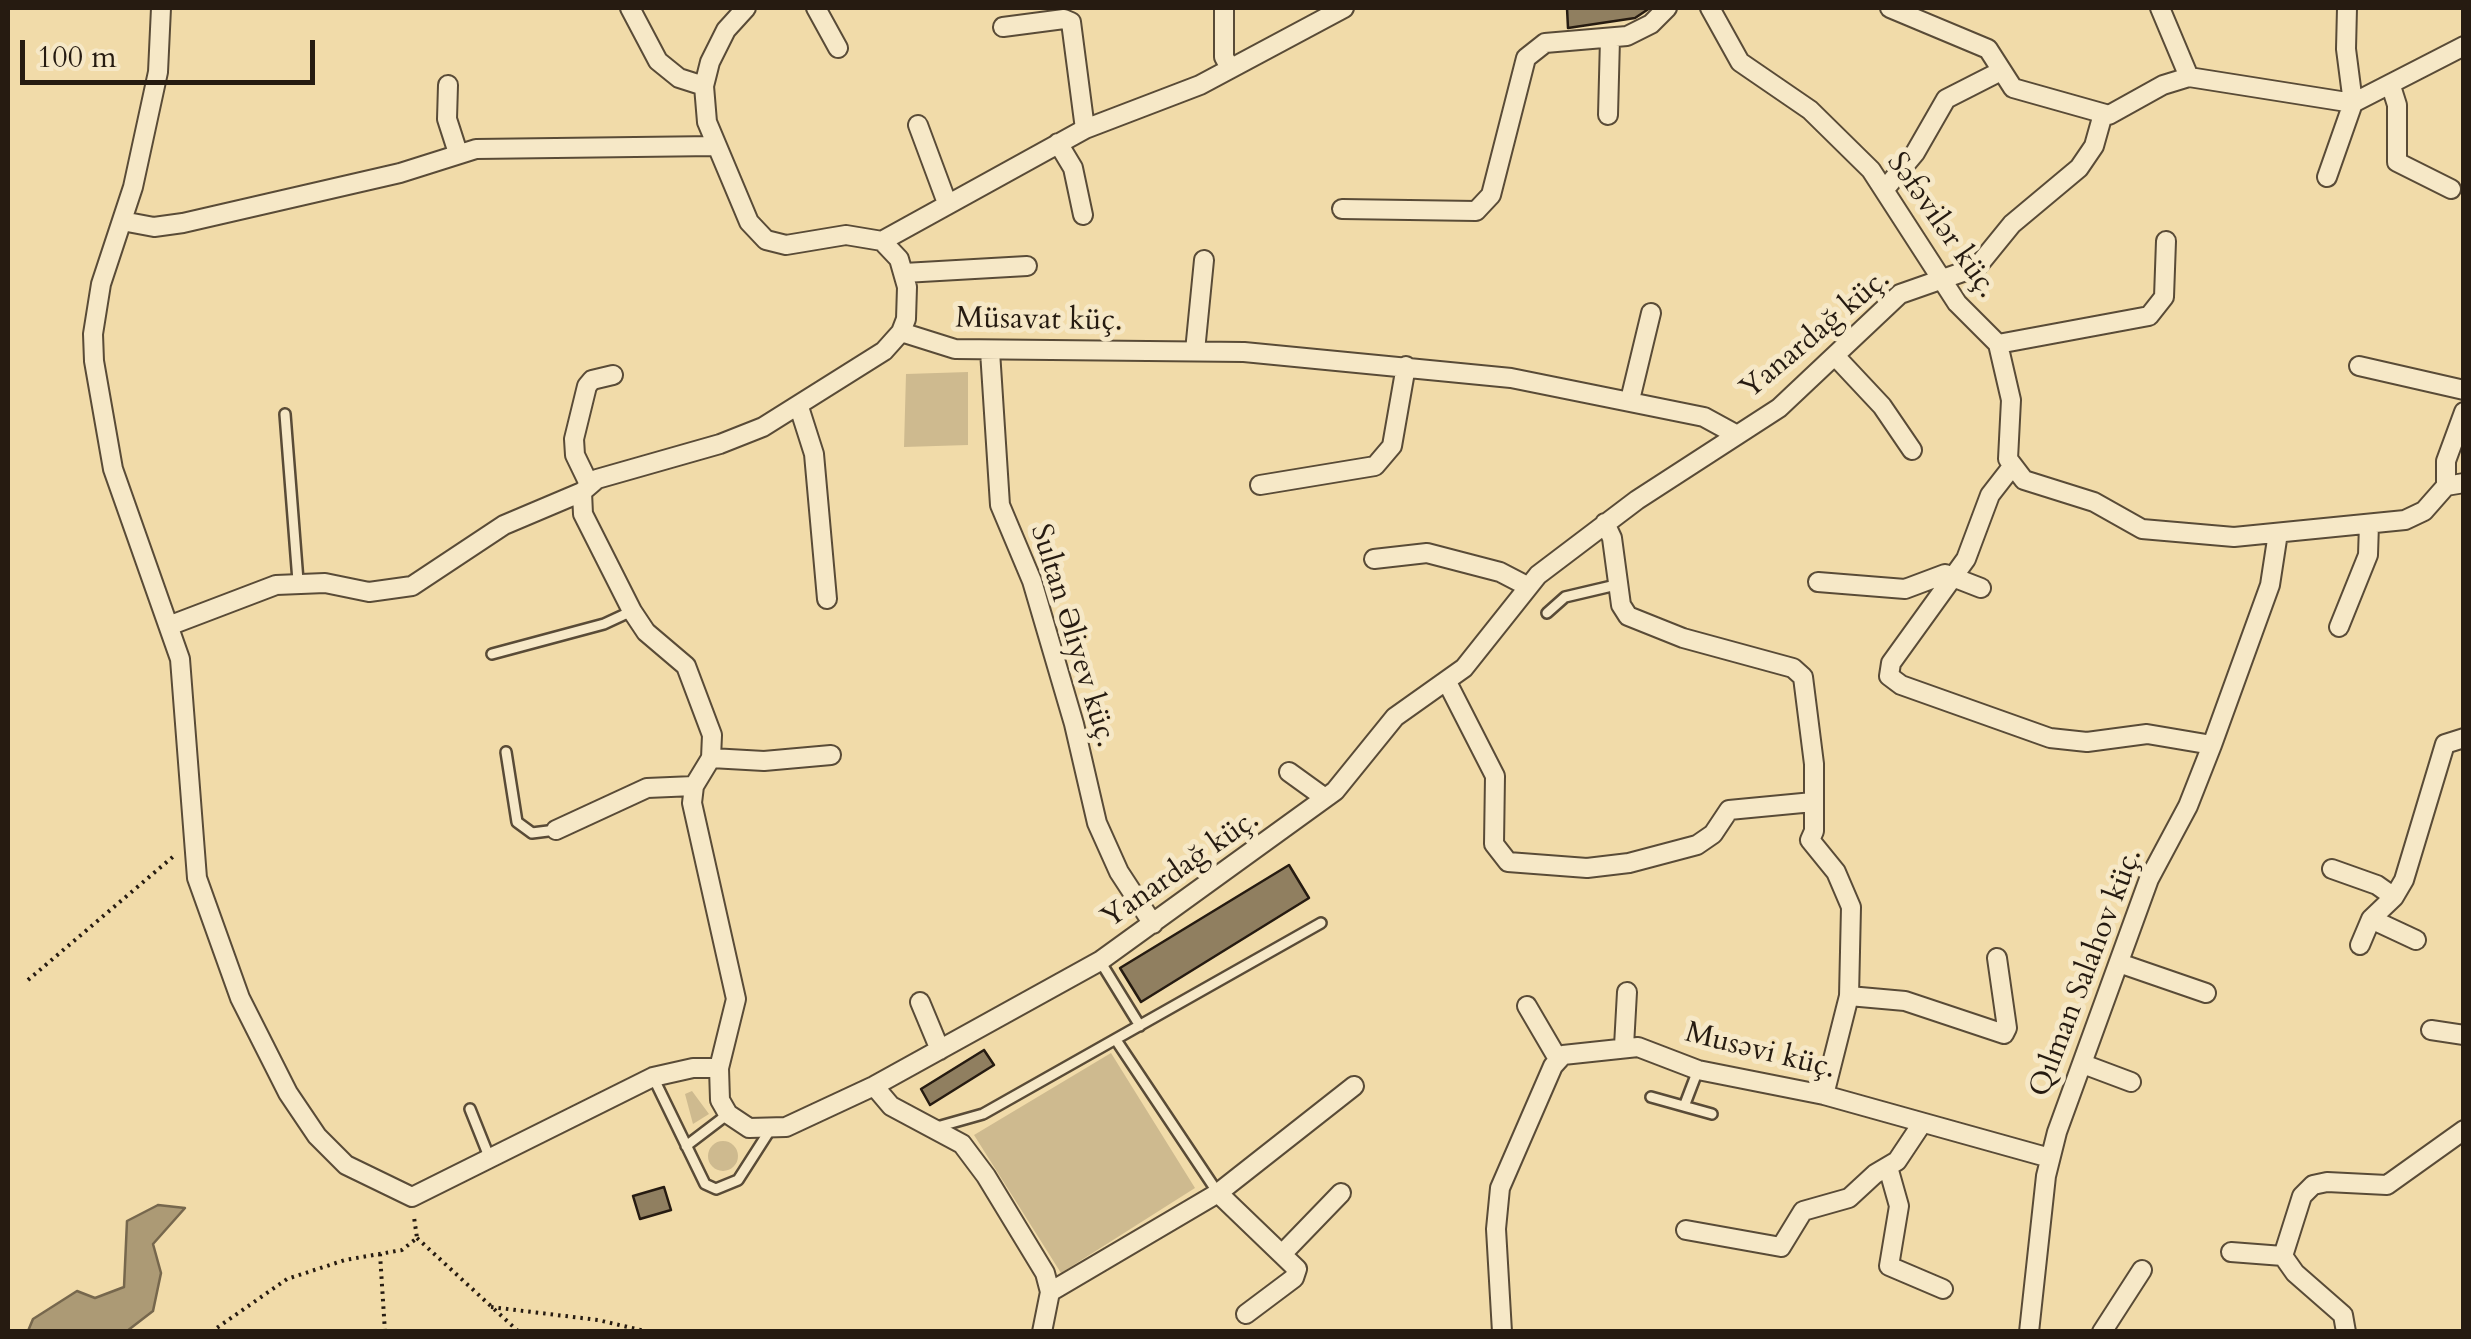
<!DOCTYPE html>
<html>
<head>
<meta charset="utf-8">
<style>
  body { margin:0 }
  #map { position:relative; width:2471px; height:1339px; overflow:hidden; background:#f1dba9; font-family:Cardo,serif }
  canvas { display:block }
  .frame { position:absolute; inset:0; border:10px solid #261b11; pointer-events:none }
  .scale { position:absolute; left:20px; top:40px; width:295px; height:45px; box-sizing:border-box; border:5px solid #261b11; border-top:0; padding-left:12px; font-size:30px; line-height:35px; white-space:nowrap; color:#261b11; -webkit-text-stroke:8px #f6e8c7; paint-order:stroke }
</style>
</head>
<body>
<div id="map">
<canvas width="2471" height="1339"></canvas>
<div class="frame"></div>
<div class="scale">100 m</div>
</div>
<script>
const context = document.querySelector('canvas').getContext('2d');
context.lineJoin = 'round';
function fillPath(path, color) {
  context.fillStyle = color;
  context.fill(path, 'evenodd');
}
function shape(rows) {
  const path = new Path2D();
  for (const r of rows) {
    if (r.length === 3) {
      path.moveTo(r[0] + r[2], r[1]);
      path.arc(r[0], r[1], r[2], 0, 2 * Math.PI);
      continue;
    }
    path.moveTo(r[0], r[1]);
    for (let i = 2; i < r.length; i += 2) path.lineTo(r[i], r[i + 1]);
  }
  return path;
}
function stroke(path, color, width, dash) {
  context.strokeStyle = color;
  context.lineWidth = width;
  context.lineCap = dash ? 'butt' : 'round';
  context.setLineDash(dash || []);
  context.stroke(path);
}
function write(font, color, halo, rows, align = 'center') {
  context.font = font + ' Cardo,serif';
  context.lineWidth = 10;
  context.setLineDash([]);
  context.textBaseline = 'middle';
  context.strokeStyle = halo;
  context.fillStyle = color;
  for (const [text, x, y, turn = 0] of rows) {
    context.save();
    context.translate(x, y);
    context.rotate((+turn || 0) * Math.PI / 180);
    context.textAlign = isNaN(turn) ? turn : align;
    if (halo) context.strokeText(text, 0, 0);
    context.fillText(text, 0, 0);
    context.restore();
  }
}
const green = shape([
  [968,372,968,445,904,447,906,374],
  [1111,1053,1195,1188,1061,1273,974,1135],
  [692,1091,709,1114,693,1124,685,1094],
  [723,1156,15]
]);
const water = shape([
  [158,1205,185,1208,153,1244,161,1273,153,1311,127,1331,28,1331,33,1319,77,1291,95,1298,124,1287,127,1221,158,1205]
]);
const building = shape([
  [1567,8,1650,8,1635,18,1568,28,1567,8],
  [1289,865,1309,898,1141,1002,1120,968,1289,865],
  [984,1050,994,1065,930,1105,921,1089,984,1050],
  [664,1187,671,1210,640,1219,633,1196,664,1187]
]);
const path = shape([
  [28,980,175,855],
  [417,1238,519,1332],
  [380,1254,385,1332],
  [491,1307,598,1320,649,1332],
  [211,1332,287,1279,345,1260,402,1250,417,1238,414,1217]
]);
const service = shape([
  [285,414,298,581],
  [1547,613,1565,597,1616,585],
  [492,654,604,624,632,611],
  [506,752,517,822,532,833,556,830],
  [1100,961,1140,1026],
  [1116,1040,1218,1193],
  [653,1077,705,1184,716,1189,738,1180,770,1130],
  [1651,1097,1712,1114],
  [1685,1104,1698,1070],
  [470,1109,490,1159],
  [937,1127,983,1114,1321,923],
  [686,1146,728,1114]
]);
const minor = shape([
  [161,8,158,72,133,187,101,284,93,334,94,361,113,469,180,659,197,878,240,998,288,1093,317,1136,346,1165,412,1197,653,1077,693,1068,719,1068],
  [630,8,658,61,679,78,704,86],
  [746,8,726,30,710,62,704,86,707,122,749,222,766,240,786,245,846,235,882,241,1085,129,1200,85,1344,8],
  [816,8,838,48],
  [1224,8,1224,57,1230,68],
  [1710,8,1740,62,1810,110,1871,170,1957,303,1998,344,2011,400,2008,459,2024,480,2094,502,2142,529,2234,537,2405,520,2424,511,2446,486,2464,483],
  [1890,8,1988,49,2013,88,2109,115,2163,85,2189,77,2353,103,2464,46],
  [2160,8,2189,77],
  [1003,27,1064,19,1071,22,1085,129],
  [448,85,447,119,458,153],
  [2391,86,2397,105,2397,162,2451,189],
  [1608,115,1610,39],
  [918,125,947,203],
  [1058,143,1073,168,1083,215],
  [2327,177,2353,103,2346,49,2347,8],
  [1885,189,1915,153,1946,99,1999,72],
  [1342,209,1476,211,1491,195,1526,58,1545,43,1627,36,1651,24,1667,8],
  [122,221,154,227,183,223,400,173,476,149,715,146],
  [904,273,1027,266],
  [901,332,955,349,1244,352,1511,378,1704,417,1737,435],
  [1998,344,2149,316,2164,297,2166,241],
  [990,351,1000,505,1032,581,1074,724,1097,823,1119,872,1153,924],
  [1195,351,1204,260],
  [1837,358,1882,406,1912,450],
  [2359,366,2464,390],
  [1630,400,1651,313],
  [799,407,814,454,827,599],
  [2011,468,1990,495,1966,559,1891,663,1889,676,1901,685,2050,738,2087,742,2147,734,2212,745],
  [589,484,575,455,574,439,587,386,592,380,613,375],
  [1260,485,1375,466,1392,446,1406,366],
  [2446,486,2446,461,2464,412],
  [582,492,583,514,632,611,646,632,686,666,712,735,711,758,694,786,692,803,736,999,719,1068,720,1100,728,1114,749,1128,786,1127,874,1086,1100,961,1335,791,1395,717,1464,668,1538,575,1637,500,1779,408,1900,294,1977,267,2012,224,2079,168,2094,146,2103,114],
  [1605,523,1612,538,1621,605,1628,616,1683,638,1793,668,1803,677,1814,764,1814,831,1810,840,1836,872,1851,907,1849,996,1824,1095],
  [1374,559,1427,553,1500,572,1527,586],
  [1818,582,1905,589,1945,574,1981,588],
  [171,625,276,585,325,583,369,592,412,586,504,525,582,492,597,479,720,444,763,427,884,351,901,332,906,319,907,287,899,259,882,241],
  [2339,627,2368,555,2369,524],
  [1448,684,1495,776,1494,844,1508,862,1587,868,1629,863,1697,845,1713,834,1729,810,1813,802],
  [711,758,764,761,831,755],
  [1289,772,1325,798],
  [556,830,647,788,694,786],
  [2332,869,2377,885,2394,897],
  [2371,919,2416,940],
  [2360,945,2371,919,2394,897,2404,880,2445,744,2464,738],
  [2119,963,2206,993],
  [1849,996,1905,1001,2004,1034,2007,1028,1997,958],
  [920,1002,940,1050],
  [1527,1006,1558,1059],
  [2431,1030,2464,1035],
  [1624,1046,1627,992],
  [2083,1064,2131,1082],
  [874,1086,891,1106,962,1144,986,1176,1045,1273,1050,1292,1042,1332],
  [1888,1167,1899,1206,1889,1266,1943,1289],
  [1218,1193,1297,1269,1294,1278,1246,1314],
  [1686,1230,1781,1247,1803,1211,1849,1198,1875,1174,1897,1161,1921,1125],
  [1284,1252,1341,1193],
  [2231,1252,2283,1256],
  [1050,1292,1218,1193,1354,1086],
  [1502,1332,1496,1229,1500,1188,1553,1066,1563,1055,1638,1047,1698,1070,1824,1095,2050,1158],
  [2029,1332,2046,1176,2057,1132,2149,879,2188,806,2212,745,2270,585,2278,533],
  [2102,1332,2142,1270],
  [2346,1332,2343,1315,2295,1273,2283,1256,2302,1196,2313,1185,2327,1182,2387,1185,2464,1130]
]);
const streetNames = [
  ["Səfəvilər küç.",1941,226,55],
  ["Müsavat küç.",1039,321,1],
  ["Yanardağ küç.",1816,335,-40],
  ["Sultan Əliyev küç.",1072,636,73],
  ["Yanardağ küç.",1181,870,-35],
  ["Qılman Salahov küç.",2087,973,-69],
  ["Musəvi küç.",1760,1052,14]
];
fillPath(green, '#ceba8f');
fillPath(water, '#ac9a75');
stroke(water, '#76674d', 2.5);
fillPath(building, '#907f60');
stroke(building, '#261b11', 2.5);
stroke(service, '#594b37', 14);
stroke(minor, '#594b37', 22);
stroke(path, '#261b11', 4, [2.5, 5]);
stroke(service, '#f6e8c7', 9);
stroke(minor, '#f6e8c7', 18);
write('30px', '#261b11', '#f6e8c7', streetNames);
</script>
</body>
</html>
